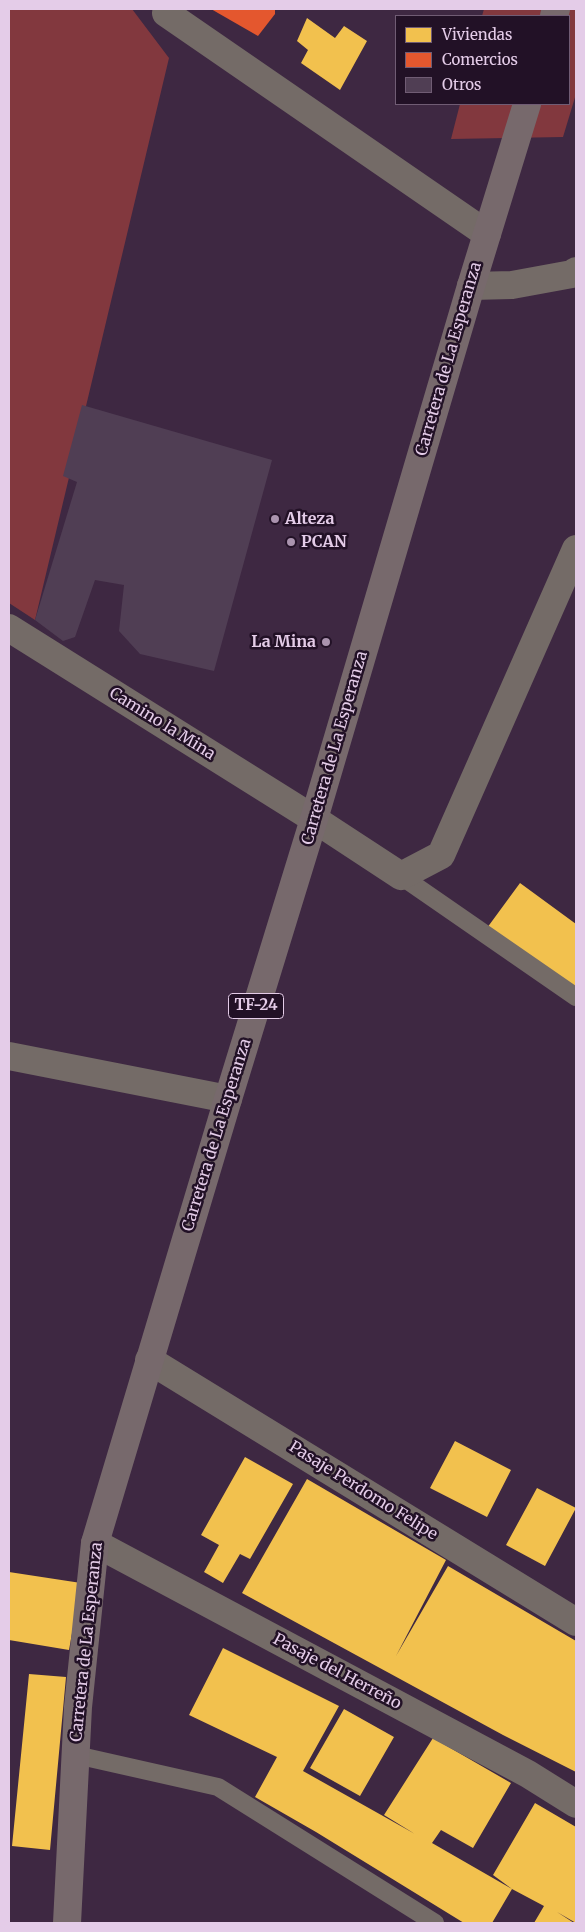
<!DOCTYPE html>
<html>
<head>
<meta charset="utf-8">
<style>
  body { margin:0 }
  #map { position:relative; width:585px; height:1932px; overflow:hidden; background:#3e2842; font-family:Merriweather,serif }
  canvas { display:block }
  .frame { position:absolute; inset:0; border:10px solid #e4cce8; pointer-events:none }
  .legend { position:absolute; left:395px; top:15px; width:175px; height:90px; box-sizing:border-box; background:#221126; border:1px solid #705c74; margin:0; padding:6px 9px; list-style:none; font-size:15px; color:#e4cce8 }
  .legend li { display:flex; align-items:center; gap:10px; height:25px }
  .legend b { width:25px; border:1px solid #705c74 }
</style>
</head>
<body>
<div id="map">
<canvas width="585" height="1932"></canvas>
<div class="frame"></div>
<ul class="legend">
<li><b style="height:14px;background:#f2c14e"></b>Viviendas</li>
<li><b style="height:14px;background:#e4572e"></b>Comercios</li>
<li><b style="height:14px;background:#503e54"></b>Otros</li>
</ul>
</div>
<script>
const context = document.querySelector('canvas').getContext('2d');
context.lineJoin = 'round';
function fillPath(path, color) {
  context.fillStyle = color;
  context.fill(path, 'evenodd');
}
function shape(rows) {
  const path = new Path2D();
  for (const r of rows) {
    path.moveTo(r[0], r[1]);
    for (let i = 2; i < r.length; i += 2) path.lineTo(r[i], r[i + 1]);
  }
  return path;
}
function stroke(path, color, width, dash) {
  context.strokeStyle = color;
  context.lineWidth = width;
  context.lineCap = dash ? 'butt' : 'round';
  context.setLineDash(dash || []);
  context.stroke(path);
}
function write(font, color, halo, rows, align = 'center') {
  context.font = font + ' Merriweather,serif';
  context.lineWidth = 5;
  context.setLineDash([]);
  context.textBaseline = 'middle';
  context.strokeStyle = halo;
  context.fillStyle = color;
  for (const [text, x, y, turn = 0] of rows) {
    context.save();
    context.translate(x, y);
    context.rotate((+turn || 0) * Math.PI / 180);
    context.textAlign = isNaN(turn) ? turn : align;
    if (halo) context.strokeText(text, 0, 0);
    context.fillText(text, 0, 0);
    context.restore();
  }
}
const green = shape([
  [9,9,132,9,169,58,35,620,9,603],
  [484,9,576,9,576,94,563,137,451,139,460,104,569,104,569,16,482,16]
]);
const homes = shape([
  [307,18,335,38,344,26,367,41,340,90,301,63,308,50,297,41],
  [520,883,576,924,576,990,487,928],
  [455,1441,511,1470,487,1517,430,1488],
  [245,1457,293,1484,250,1559,240,1554,223,1583,204,1572,219,1545,201,1535],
  [307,1479,446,1560,396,1656,448,1566,576,1641,576,1772,503,1735,242,1593],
  [537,1488,576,1508,545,1566,506,1545],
  [9,1572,81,1583,69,1650,9,1640],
  [223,1648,339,1706,303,1771,415,1834,384,1815,433,1738,511,1783,473,1848,441,1830,432,1843,512,1889,492,1923,464,1923,316,1832,255,1797,277,1757,189,1715],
  [29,1674,66,1677,50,1850,12,1846],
  [344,1709,394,1737,360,1796,310,1768],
  [535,1803,576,1827,576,1923,557,1912,574,1923,534,1923,544,1906,512,1889,493,1875]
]);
const shops = shape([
  [211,9,275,9,275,14,258,36]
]);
const building = shape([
  [82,405,272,460,214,671,140,654,119,631,124,585,95,580,75,637,63,641,35,620,77,482,63,476]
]);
const lane = shape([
  [401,876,576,997],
  [76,1755,218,1787,435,1923]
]);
const street = shape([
  [166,13,487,234],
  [471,286,512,285,572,274,576,271],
  [9,628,314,819,401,876,441,855,576,549],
  [9,1056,228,1099],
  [149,1360,576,1622],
  [95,1543,528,1774,576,1804]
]);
const primary = shape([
  [554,16,556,9],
  [67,1923,78,1707,95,1543,228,1099,314,819,471,286,527,104]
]);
const markers = [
  [275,519,5,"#aa93ae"],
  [291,542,5,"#aa93ae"],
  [326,642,5,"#aa93ae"]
];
const shields = [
  [256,1006,55]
];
const shieldNames = [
  ["TF-24",256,1006]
];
const streetNames = [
  ["Carretera de La Esperanza",449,359,-74],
  ["Camino la Mina",162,724,32],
  ["Carretera de La Esperanza",335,748,-74],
  ["Carretera de La Esperanza",217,1135,-73],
  ["Pasaje Perdomo Felipe",363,1491,32],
  ["Carretera de La Esperanza",87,1642,-84],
  ["Pasaje del Herreño",337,1672,28]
];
const poiNames = [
  ["Alteza",285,519],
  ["PCAN",301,542],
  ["La Mina",316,642,"right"]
];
fillPath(green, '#82383e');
fillPath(homes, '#f2c14e');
fillPath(shops, '#e4572e');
fillPath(building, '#503e54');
stroke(lane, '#746b67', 18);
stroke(street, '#746b67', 28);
stroke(primary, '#77696c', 28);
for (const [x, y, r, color] of markers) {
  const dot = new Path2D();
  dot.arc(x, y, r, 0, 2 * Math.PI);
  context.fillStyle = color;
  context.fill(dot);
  stroke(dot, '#221126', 2);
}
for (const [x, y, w] of shields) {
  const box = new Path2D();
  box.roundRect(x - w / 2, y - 12.5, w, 25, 4);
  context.fillStyle = '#221126';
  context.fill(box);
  stroke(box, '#e4cce8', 1);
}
write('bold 15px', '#e4cce8', null, shieldNames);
write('16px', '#e4cce8', '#221126', streetNames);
write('bold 16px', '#e4cce8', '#221126', poiNames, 'left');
</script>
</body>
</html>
